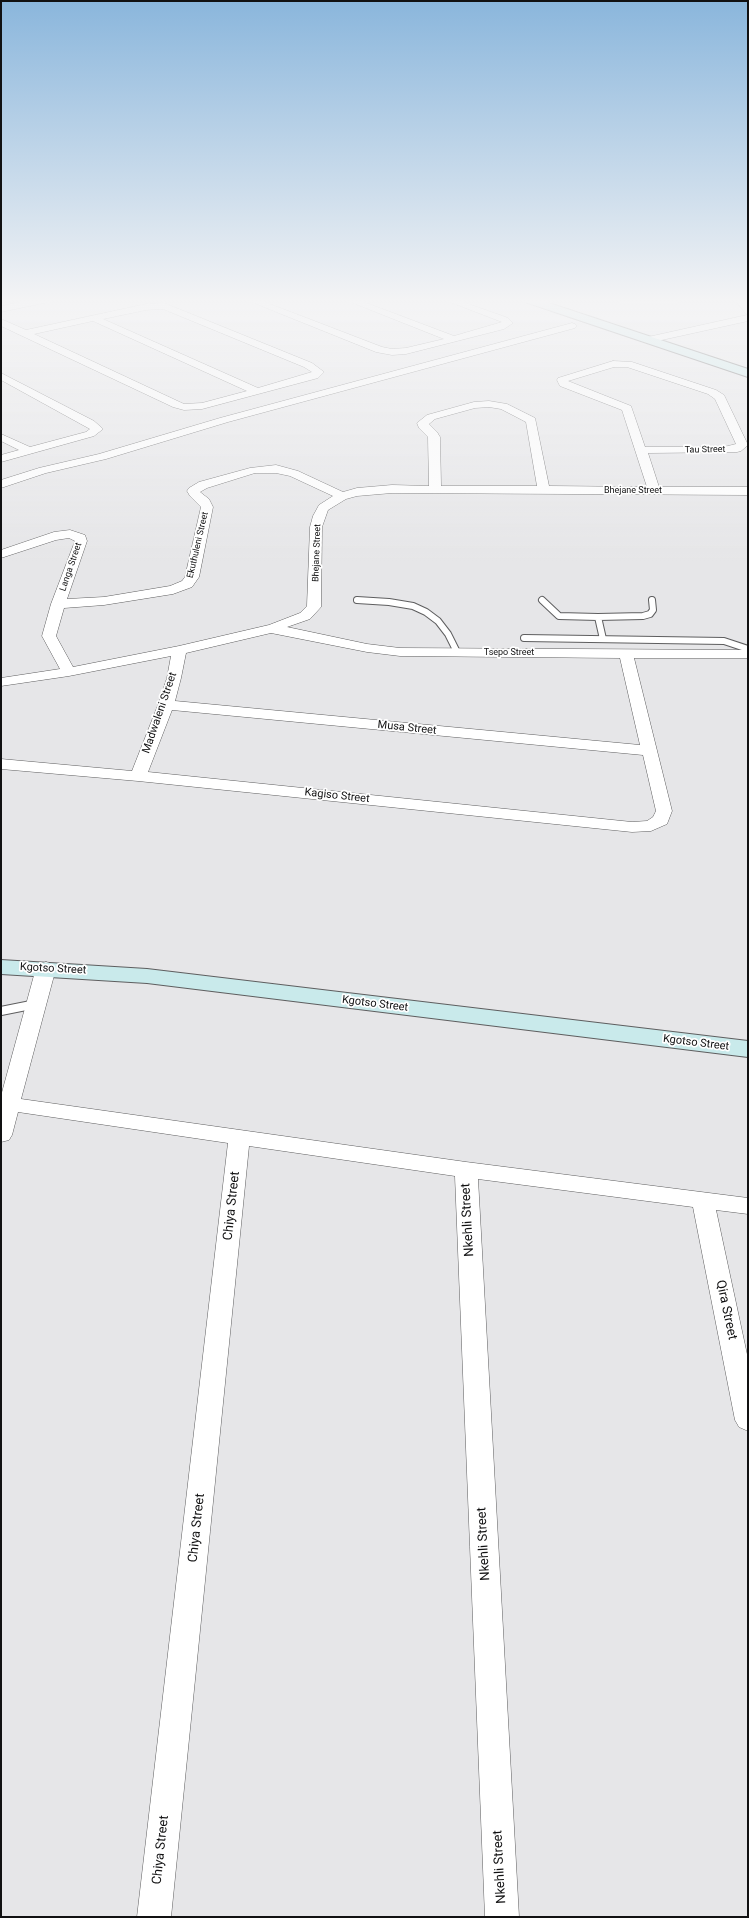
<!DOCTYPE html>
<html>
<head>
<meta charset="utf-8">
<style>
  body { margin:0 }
  #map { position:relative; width:749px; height:1918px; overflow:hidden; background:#e6e6e8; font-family:Roboto,sans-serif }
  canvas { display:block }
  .frame { position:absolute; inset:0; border:2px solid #111112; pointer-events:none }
</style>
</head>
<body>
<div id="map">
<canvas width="749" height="1918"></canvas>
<div class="frame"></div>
</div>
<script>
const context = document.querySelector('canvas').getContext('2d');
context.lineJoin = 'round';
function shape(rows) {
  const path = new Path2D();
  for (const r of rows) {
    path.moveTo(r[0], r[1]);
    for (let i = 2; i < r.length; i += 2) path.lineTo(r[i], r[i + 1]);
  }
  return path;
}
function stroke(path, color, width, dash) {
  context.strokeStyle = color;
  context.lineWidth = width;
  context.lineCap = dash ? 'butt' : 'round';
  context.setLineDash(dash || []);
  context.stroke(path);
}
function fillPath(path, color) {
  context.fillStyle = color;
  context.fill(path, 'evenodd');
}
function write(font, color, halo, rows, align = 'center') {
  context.font = font + ' Roboto,sans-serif';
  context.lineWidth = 3.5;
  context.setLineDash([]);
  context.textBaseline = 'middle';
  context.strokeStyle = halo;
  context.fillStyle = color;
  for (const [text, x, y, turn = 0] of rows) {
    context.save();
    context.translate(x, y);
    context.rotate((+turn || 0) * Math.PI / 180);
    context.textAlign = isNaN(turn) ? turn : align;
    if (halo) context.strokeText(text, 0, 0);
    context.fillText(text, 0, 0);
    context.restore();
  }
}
const laneFar1 = shape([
  [357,600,389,602,413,606,426,612,438,621,448,634,457,652],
  [542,600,559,616,598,617],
  [524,638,724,641,748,649],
  [603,639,598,617,643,616,650,614,653,610,652,600]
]);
const lane = shape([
  [1,1011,36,1004]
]);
const street = shape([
  [35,299,53,299,49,302,1,312,1,306,35,299],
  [244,299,257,299,382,347,392,349,406,348,444,339,343,299,356,299,454,336,502,322,442,299,455,299,508,318,513,323,504,329,406,354,392,355,376,352,244,299],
  [615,299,682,299,678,302,619,302,615,299],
  [734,299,743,299,748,306,748,321,648,343,643,340,648,337,747,315,734,299],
  [164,303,312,363,324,372,318,378,202,409,184,410,173,407,1,326,1,319,26,330,146,304,164,303],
  [163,309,304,367,312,372,258,388,103,319,146,310,163,309],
  [93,321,247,391,202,403,184,404,34,334,93,321],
  [572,323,575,324,577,326,575,328,228,422,106,459,46,473,1,488,1,480,39,468,99,454,220,418,572,323],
  [613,361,632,362,716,390,724,395,748,445,741,451,737,452,648,453,659,487,748,487,748,495,392,493,357,496,346,499,328,510,322,527,321,607,310,619,287,627,367,644,400,648,748,650,748,658,634,658,672,811,667,824,651,831,632,832,138,781,1,769,1,759,132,771,158,705,167,678,171,656,69,676,1,686,1,678,60,669,42,636,51,604,75,541,69,538,56,540,1,558,1,550,54,532,70,530,85,535,87,541,67,599,104,597,170,586,182,581,185,577,201,507,190,496,187,491,189,488,199,482,250,468,276,465,298,471,343,492,357,488,392,485,429,486,428,437,419,428,417,423,427,415,474,402,489,401,507,404,535,418,549,486,647,487,622,410,560,386,557,380,558,378,613,361],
  [614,367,627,367,708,394,715,399,736,444,724,447,645,447,631,406,568,381,614,367],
  [489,407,501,409,526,422,537,486,441,486,440,437,437,432,429,424,435,419,475,408,489,407],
  [255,473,276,473,290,476,333,496,319,505,313,516,310,527,307,606,300,613,269,625,179,646,73,667,56,636,64,608,104,605,173,594,192,587,199,577,213,507,209,499,200,492,207,488,255,473],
  [271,633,367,652,400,656,620,658,640,745,175,701,181,678,186,653,271,633],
  [172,710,643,755,656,811,653,817,647,821,632,822,148,772,172,710],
  [1,373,94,421,103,429,94,436,1,462,1,455,19,450,1,441,1,434,30,447,86,432,90,429,1,380,1,373],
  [46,962,53,964,56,968,21,1099,466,1162,748,1198,748,1214,716,1210,748,1359,748,1431,739,1427,735,1420,693,1207,478,1179,519,1917,485,1917,455,1176,249,1146,171,1917,137,1917,228,1143,18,1112,12,1135,9,1140,1,1142,1,1096,36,968,39,964,46,962]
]);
const secondary = shape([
  [521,299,537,299,748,369,748,377,522,301,521,299],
  [1,960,147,969,748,1041,748,1057,147,983,1,974,1,960]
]);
const farStreetnames = [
  ["Tau Street",705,450,-1],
  ["Bhejane Street",633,491],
  ["Ekuthuleni Street",198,545,-77],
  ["Bhejane Street",317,553,-88],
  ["Langa Street",71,567,-71],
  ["Tsepo Street",509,653]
];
const streetNames = [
  ["Madwaleni Street",160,713,-71],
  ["Musa Street",407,728,6],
  ["Kagiso Street",337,796,6],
  ["Kgotso Street",53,969,3],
  ["Kgotso Street",375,1004,7],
  ["Kgotso Street",696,1043,7]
];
const nearStreetnames = [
  ["Chiya Street",232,1206,-84],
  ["Nkehli Street",468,1220,-93],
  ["Qira Street",726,1310,78],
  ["Chiya Street",197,1528,-84],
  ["Nkehli Street",484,1544,-93],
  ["Chiya Street",161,1850,-84],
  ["Nkehli Street",500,1867,-93]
];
stroke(laneFar1, '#5e5e5f', 8);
stroke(lane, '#5e5e5f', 10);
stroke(street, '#5e5e5f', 1);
stroke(secondary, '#5e5e5f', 2);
stroke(laneFar1, '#fff', 6);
stroke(lane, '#fff', 8);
fillPath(street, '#fff');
fillPath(secondary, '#c9eaeb');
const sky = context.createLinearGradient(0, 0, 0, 568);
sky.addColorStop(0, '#8ab6dc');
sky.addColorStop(0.53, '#f4f4f5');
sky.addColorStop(1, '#f4f4f500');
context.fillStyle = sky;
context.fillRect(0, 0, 749, 568);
write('9px', '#111112', '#fff', farStreetnames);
write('11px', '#111112', '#fff', streetNames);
write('13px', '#111112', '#fff', nearStreetnames);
</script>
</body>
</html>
